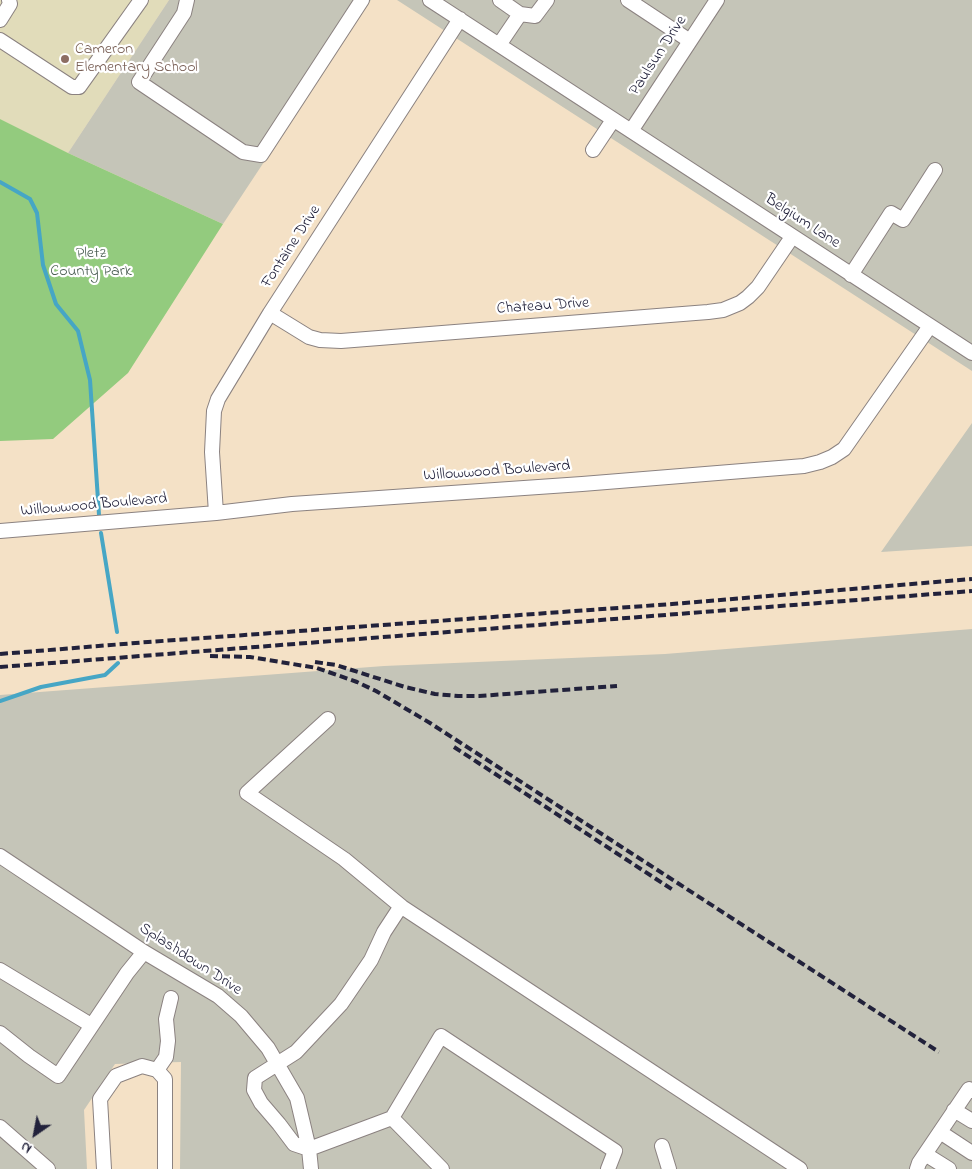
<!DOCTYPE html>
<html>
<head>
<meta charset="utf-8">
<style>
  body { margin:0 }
  #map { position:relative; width:972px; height:1169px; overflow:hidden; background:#f4e1c6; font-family:"Indie Flower",sans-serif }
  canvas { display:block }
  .north { position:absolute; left:10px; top:1109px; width:50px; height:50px; -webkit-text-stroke:4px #fff; paint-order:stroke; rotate:213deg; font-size:14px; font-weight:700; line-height:20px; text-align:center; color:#22223b }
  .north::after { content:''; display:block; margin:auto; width:18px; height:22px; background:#22223b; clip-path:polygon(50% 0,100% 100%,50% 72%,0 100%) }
</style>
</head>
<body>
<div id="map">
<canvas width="972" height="1169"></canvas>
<div class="north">N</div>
</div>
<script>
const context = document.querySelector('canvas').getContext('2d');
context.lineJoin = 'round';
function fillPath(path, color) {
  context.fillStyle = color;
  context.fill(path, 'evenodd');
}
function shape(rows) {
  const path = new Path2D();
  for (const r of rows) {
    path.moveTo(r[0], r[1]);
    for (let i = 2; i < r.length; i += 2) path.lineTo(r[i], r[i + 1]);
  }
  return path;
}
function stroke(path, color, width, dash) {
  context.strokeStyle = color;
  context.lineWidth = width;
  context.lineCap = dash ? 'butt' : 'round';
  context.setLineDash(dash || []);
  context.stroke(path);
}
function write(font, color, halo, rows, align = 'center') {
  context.font = font + ' "Indie Flower",sans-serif';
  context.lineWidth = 4.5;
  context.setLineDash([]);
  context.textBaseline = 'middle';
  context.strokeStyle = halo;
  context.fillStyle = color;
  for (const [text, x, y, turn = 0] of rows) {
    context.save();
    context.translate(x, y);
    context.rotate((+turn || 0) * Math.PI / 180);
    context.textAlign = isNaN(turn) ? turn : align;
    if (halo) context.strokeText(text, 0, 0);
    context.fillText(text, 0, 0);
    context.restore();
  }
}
const built = shape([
  [0,0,169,0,68,153,0,119]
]);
const industrial = shape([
  [169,0,371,0,223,224,68,153],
  [397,0,972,0,972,371],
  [972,423,972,546,881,552],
  [972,629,972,1169,180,1169,181,1062,115,1064,84,1110,87,1169,0,1169,0,695,384,666,665,654]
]);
const green = shape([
  [0,119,68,153,223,224,128,373,53,439,0,441]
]);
const stream = shape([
  [0,182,30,199,37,213,43,265,56,304,78,331,90,380,99,515],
  [101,533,117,632],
  [0,701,41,687,105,675,118,663]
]);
const minor = shape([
  [187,0,184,13,139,82,243,152,261,155,362,0],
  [430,0,972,353],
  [628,0,690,41],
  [520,14,535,16,547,0],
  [0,20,10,4,9,0],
  [0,40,72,87,79,87,141,0],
  [499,45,520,14,500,0],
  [631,131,717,0],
  [593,150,613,120],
  [851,275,891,213,903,220,935,170],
  [270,313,309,337,320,340,341,341,708,312,723,310,740,303,748,297,758,287,792,237],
  [216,513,212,452,214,411,218,399,270,313,460,19],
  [0,531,216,513,292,504,582,484,804,466,820,462,832,457,844,449,930,326],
  [328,719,247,793,344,859,402,907,800,1169],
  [0,856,144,952,218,996,241,1016,268,1048,297,1098,309,1149,311,1169],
  [0,970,91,1025],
  [0,1033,29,1056,58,1076,127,973,144,952],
  [157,1070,166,1057,168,1041,166,1019,171,998],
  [954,1110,972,1121],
  [392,1118,309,1149,294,1144,279,1124,261,1103,254,1090,255,1078,296,1052,341,1004,371,960,384,932,401,906],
  [0,1127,48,1169],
  [940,1132,972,1153],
  [662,1146,669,1169],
  [925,1154,949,1169],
  [104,1169,100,1099,116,1076,142,1066,157,1070,165,1079,165,1169],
  [442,1169,392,1118,441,1036,615,1151,608,1169],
  [917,1169,919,1163,969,1089,972,1091]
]);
const rail = shape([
  [0,654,148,642,672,604,972,579],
  [210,656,250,657,317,668,357,682,376,691,430,723,939,1052],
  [315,662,336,665,405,687,435,694,458,696,479,696,617,686],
  [0,667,972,591],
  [454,747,673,890]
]);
const markers = [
  [65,59,5,"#8d6e63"]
];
const educationNames = [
  ["Cameron",75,50],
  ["Elementary School",75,68]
];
const streetNames = [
  ["Paulsun Drive",659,56,-57],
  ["Belgium Lane",802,222,33],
  ["Fontaine Drive",292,247,-57],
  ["Chateau Drive",543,307,-4],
  ["Willowwood Boulevard",497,472,-4],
  ["Willowwood Boulevard",94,506,-5],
  ["Splashdown Drive",190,960,33]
];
const parkNames = [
  ["Pletz",91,254],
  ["County Park",91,272]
];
fillPath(built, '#e1dcba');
fillPath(industrial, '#c5c5b8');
fillPath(green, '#93cb7e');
stroke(stream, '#46a6c5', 4);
stroke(minor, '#8b8280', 16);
stroke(minor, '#fff', 14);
stroke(rail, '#22223b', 4, [8, 4]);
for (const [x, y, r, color] of markers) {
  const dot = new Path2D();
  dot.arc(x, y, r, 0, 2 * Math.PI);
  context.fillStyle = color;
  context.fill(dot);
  stroke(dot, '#fff', 2);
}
write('16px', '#785e54', '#fff', educationNames, 'left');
write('16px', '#22223b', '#fff', streetNames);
write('16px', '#4a5d52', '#fff', parkNames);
</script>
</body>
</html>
